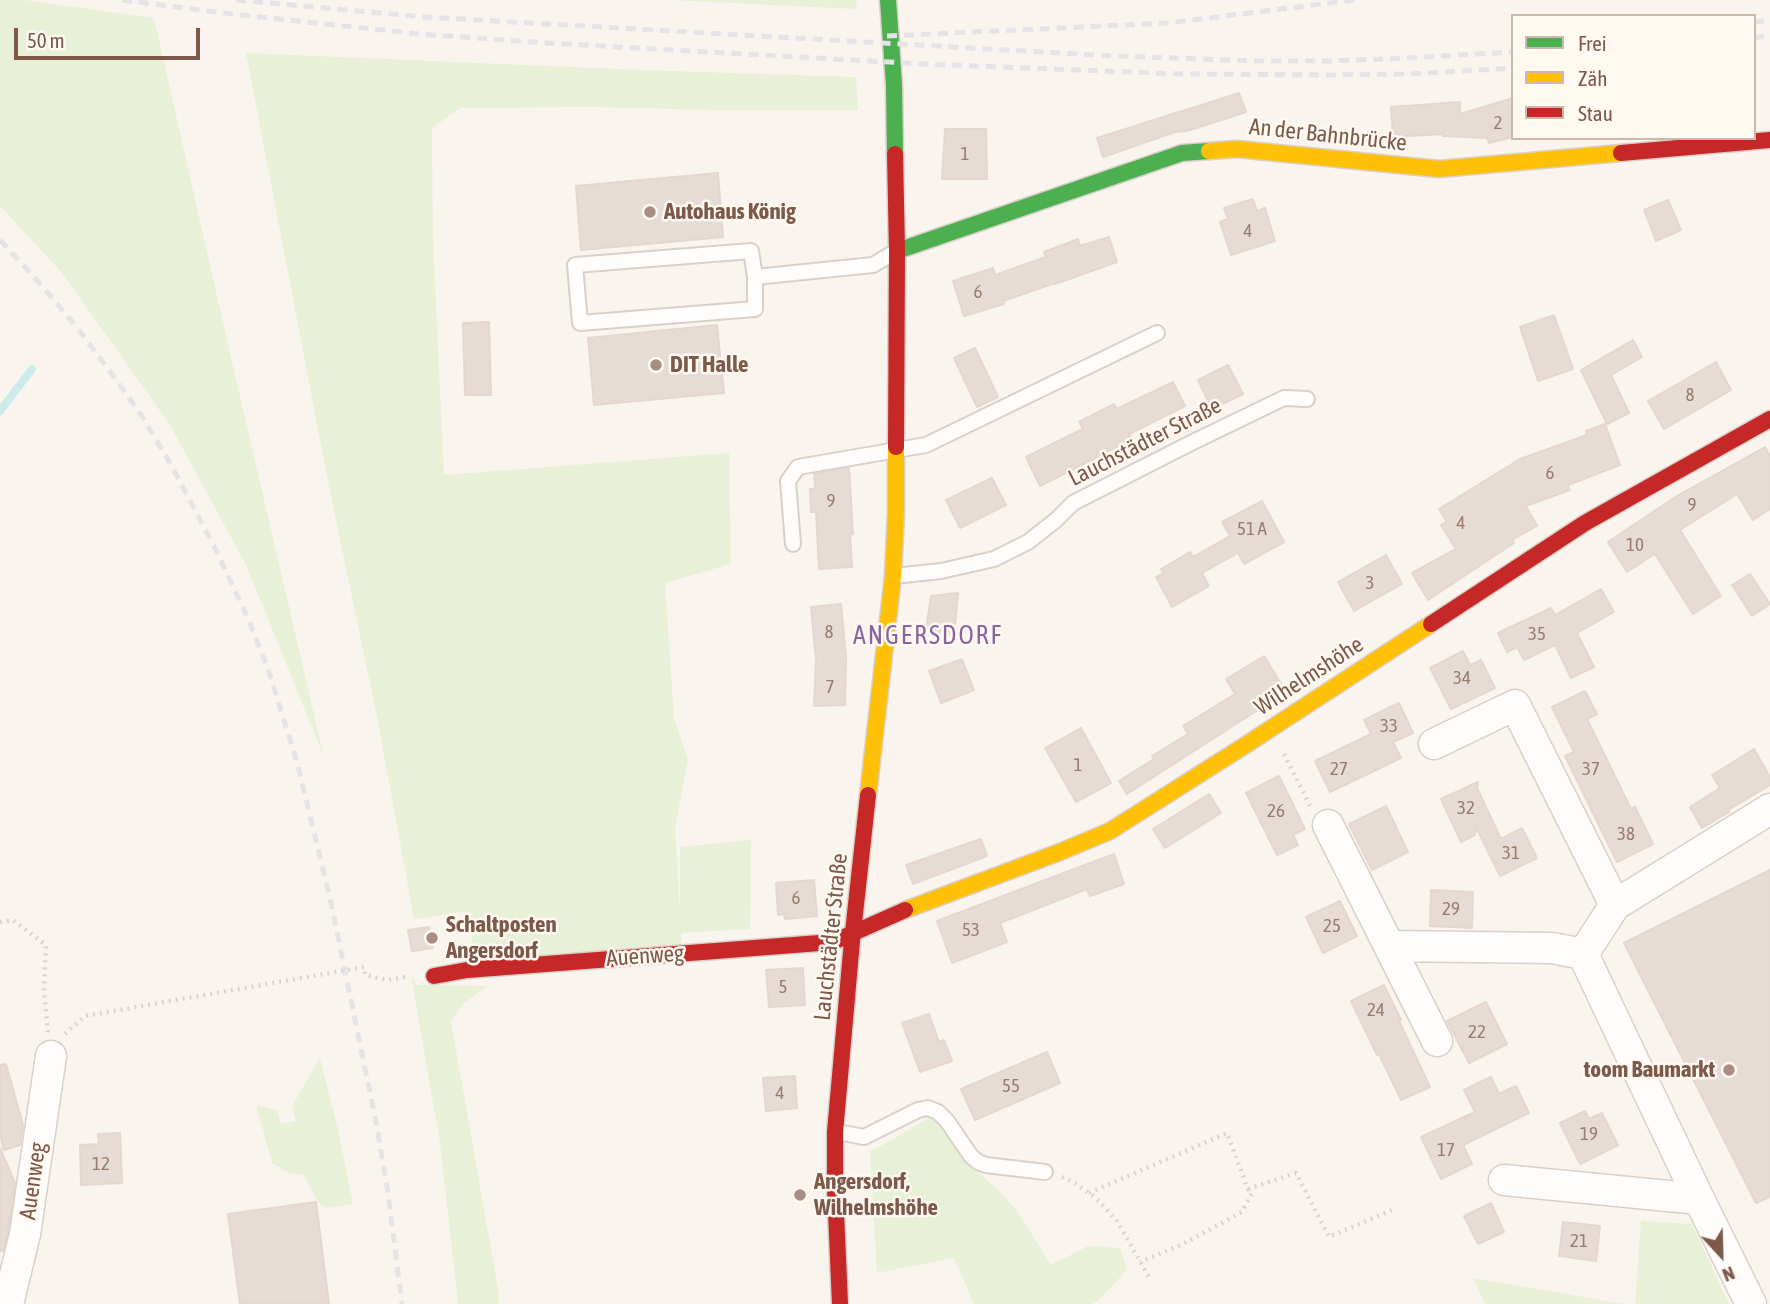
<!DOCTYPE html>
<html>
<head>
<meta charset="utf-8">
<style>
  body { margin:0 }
  #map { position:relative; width:1770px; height:1304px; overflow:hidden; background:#faf4ee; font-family:"Asap Condensed",sans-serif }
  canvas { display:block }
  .legend { position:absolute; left:1511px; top:14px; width:245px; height:126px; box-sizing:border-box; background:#fff9f2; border:2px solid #cbb9ae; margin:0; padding:9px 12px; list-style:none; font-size:21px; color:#7d5949 }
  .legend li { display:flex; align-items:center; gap:14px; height:35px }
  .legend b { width:35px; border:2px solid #cbb9ae }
  .north { position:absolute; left:1686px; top:1220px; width:70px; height:70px; -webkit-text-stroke:5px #fff9f2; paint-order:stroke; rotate:158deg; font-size:19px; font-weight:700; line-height:28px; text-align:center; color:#7d5949 }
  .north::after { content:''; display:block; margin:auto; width:24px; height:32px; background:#7d5949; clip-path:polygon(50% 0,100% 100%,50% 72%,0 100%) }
  .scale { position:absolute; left:14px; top:28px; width:186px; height:32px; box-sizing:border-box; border:4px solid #7d5949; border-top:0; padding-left:9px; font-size:21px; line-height:24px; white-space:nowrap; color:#7d5949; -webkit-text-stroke:5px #fff9f2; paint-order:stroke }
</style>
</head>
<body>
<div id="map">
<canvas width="1770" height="1304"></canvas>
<ul class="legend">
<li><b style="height:9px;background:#4caf50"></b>Frei</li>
<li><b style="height:9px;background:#ffc107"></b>Zäh</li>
<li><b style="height:9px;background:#c62828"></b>Stau</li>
</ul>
<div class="north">N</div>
<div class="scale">50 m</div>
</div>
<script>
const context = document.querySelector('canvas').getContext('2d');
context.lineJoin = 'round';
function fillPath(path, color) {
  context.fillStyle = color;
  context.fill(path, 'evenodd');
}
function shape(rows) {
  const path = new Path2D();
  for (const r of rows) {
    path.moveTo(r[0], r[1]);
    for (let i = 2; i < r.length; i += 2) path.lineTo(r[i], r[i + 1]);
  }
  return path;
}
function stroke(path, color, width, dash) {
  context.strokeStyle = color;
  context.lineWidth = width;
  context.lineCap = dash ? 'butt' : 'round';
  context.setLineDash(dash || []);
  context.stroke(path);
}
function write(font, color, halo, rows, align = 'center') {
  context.font = font + ' "Asap Condensed",sans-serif';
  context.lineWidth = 5;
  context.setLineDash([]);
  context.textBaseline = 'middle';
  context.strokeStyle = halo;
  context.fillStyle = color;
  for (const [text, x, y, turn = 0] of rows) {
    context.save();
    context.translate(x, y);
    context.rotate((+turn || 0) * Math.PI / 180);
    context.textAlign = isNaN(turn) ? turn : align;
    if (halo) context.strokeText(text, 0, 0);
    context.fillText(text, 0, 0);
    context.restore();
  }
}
const green = shape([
  [0,0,25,0,154,18,232,362,324,757,247,567,170,425,62,273,0,206],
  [669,0,857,0,856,9],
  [246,53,643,70,856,77,858,110,716,110,593,107,460,108,432,128,433,240,444,475,729,453,731,564,665,583,674,718,688,760,675,829,680,911,680,847,751,840,750,929,681,933,681,948,476,963,467,911,414,919,378,722,329,487],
  [411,975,417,985,488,986,464,1003,451,1021,498,1289,499,1304,458,1304,440,1143],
  [320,1058,338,1129,353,1204,326,1208,318,1202,304,1175,289,1173,272,1163,256,1105,277,1110,281,1124,296,1121,292,1106],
  [931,1117,942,1124,973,1167,1002,1194,1017,1211,1051,1265,1088,1246,1120,1248,1127,1270,1099,1300,1092,1304,974,1304,954,1258,877,1273,870,1152],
  [1641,1221,1692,1224,1729,1304,1635,1304],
  [1473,1278,1624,1304,1485,1304]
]);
const stream = shape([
  [0,411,32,369]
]);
const building = shape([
  [1239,93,1246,112,1187,131,1175,132,1103,157,1097,138,1239,93],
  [1513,98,1513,137,1489,143,1487,138,1443,136,1443,134,1393,137,1391,107,1460,102,1460,114,1513,98],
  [945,129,986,129,987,179,942,179,945,129],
  [718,173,723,237,581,250,576,186,718,173],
  [1253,199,1257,211,1265,208,1275,241,1231,255,1220,222,1228,219,1224,208,1253,199],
  [1668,200,1681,230,1656,241,1644,210,1668,200],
  [1109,237,1117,262,1055,284,1055,283,1003,301,1004,304,964,316,953,281,993,268,995,275,1046,257,1044,252,1078,239,1080,246,1109,237],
  [1554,315,1573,369,1538,381,1520,327,1554,315],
  [489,322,491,395,465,395,463,323,489,322],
  [717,325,724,393,594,405,588,338,717,325],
  [1633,340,1642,357,1611,375,1629,413,1607,424,1581,370,1633,340],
  [975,348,998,397,977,407,954,358,975,348],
  [1716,362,1731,390,1664,429,1648,401,1716,362],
  [1228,365,1243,394,1212,409,1198,380,1228,365],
  [1173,382,1185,406,1129,434,1132,439,1040,486,1026,457,1083,429,1079,422,1114,404,1117,409,1173,382],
  [1605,424,1620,465,1568,485,1570,490,1526,506,1537,526,1512,540,1514,543,1428,600,1412,573,1456,549,1441,525,1447,522,1439,509,1520,459,1587,435,1586,431,1605,424],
  [1765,447,1770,456,1770,509,1753,520,1737,494,1680,530,1721,596,1693,614,1655,554,1627,572,1608,542,1677,496,1765,447],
  [849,468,853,534,850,535,852,567,819,569,816,512,811,512,810,489,815,489,814,474,849,468],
  [992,478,1006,505,960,528,946,500,992,478],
  [1262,501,1284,542,1244,564,1238,553,1202,573,1209,586,1172,607,1156,577,1164,573,1161,569,1190,552,1193,557,1230,536,1222,522,1262,501],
  [1386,555,1402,584,1354,611,1338,582,1386,555],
  [1750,574,1770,604,1752,616,1732,585,1750,574],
  [1601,589,1614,612,1577,633,1594,667,1571,678,1555,645,1524,660,1517,647,1507,652,1498,633,1551,608,1555,615,1601,589],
  [958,593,954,635,926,630,931,596,958,593],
  [841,604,846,657,845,705,814,706,816,660,811,607,841,604],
  [1463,651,1470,665,1481,660,1495,688,1451,709,1430,668,1463,651],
  [1264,656,1286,692,1127,794,1119,781,1154,759,1152,756,1188,734,1183,726,1235,694,1226,679,1264,656],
  [962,659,974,690,941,703,929,671,962,659],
  [1585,691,1597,714,1587,719,1631,809,1635,807,1653,844,1617,862,1565,756,1574,752,1552,707,1585,691],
  [1399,703,1413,733,1393,742,1401,758,1330,792,1315,761,1371,734,1364,720,1399,703],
  [1081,728,1111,783,1076,802,1045,748,1081,728],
  [1754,749,1770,777,1770,785,1728,810,1729,812,1702,828,1690,807,1720,788,1712,775,1754,749],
  [1279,776,1305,829,1293,835,1298,845,1277,855,1246,793,1279,776],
  [1478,782,1477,788,1501,839,1522,828,1537,858,1500,876,1476,827,1475,835,1461,842,1441,799,1478,782],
  [1209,794,1221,813,1165,848,1153,829,1209,794],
  [1386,806,1408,852,1372,870,1349,824,1386,806],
  [981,839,987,856,913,884,906,865,981,839],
  [1114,854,1124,884,1090,896,1087,889,1000,923,1007,942,952,963,937,921,1114,854],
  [1770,870,1770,1197,1756,1203,1624,943,1770,870],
  [814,880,817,916,785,919,784,914,778,915,776,883,814,880],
  [1431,890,1473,892,1472,928,1430,926,1431,890],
  [1340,901,1357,936,1323,953,1306,917,1340,901],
  [429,927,433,948,412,951,408,930,429,927],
  [803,968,805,1005,769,1007,766,970,803,968],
  [1384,985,1401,1020,1399,1021,1430,1087,1401,1100,1379,1054,1377,1055,1351,1001,1384,985],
  [1486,1002,1507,1044,1469,1063,1447,1021,1486,1002],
  [929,1014,939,1042,944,1040,952,1061,920,1072,902,1023,929,1014],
  [1047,1052,1060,1083,975,1120,961,1089,1047,1052],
  [6,1064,23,1125,20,1145,4,1150,0,1135,0,1065,6,1064],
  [795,1076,797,1108,766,1111,763,1078,795,1076],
  [1491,1077,1499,1094,1516,1086,1529,1113,1463,1145,1472,1164,1441,1179,1421,1137,1475,1112,1464,1090,1491,1077],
  [1585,1111,1589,1119,1602,1113,1618,1145,1580,1164,1560,1123,1585,1111],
  [120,1133,122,1183,81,1185,80,1145,99,1144,98,1134,120,1133],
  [0,1148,15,1183,8,1231,3,1251,0,1251,0,1148],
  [316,1202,329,1304,240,1304,228,1214,316,1202],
  [1491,1203,1504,1232,1478,1244,1464,1216,1491,1203],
  [1563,1222,1600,1226,1596,1261,1559,1256,1563,1222]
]);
const path = shape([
  [1284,754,1311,808],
  [0,922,13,920,46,945,44,989,48,1033],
  [65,1034,85,1016,364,967,365,975,387,980,405,977],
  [1062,1177,1073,1182,1096,1198,1117,1221,1150,1279],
  [1248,1189,1296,1173,1329,1237,1392,1210],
  [1089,1193,1227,1133,1248,1189,1252,1193,1242,1212,1183,1244,1140,1262]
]);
const lane = shape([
  [755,277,751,251,575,265,580,323,755,309,755,277,873,265,893,253],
  [793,544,788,481,798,467,926,445,1157,333],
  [894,576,941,571,994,559,1028,542,1056,520,1073,503,1193,442,1284,398,1307,399],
  [837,1132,864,1137,918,1110,928,1108,938,1112,947,1121,971,1156,978,1162,986,1165,1045,1172]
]);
const street = shape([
  [1434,744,1515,705,1615,905],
  [1328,825,1437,1041],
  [1390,946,1552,948,1583,954],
  [1504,1180,1699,1199],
  [8,1304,25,1234,51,1056],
  [1751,1304,1699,1199,1583,954,1615,905,1770,809]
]);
const fast = shape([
  [888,0,894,85,895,154],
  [897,251,1182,153,1209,151]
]);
const slow = shape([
  [1209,151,1237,149,1439,169,1621,153],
  [868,795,893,576,896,512,896,447],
  [905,910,1060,852,1110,831,1241,748,1431,624]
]);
const jam = shape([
  [1621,153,1770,140],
  [895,154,897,251,896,447],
  [1431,624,1585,523,1770,419],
  [434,976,467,970,833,942,905,910],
  [840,1304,835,1189,835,1132,852,941,868,795]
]);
const rail = shape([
  [122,0,240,15,420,34,547,43,924,64,1182,74,1328,75,1409,74,1513,68],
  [236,0,425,17,1094,55,1256,61,1329,61,1407,58,1513,52],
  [1754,22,1770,20],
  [887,36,1168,23,1354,0],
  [1754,38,1770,35],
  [0,240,36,279,75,325,106,366,142,416,170,463,214,546,247,616,268,669,297,762,330,898,376,1122,388,1193,402,1304]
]);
const markers = [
  [650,212,7,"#a98f83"],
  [656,365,7,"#a98f83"],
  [432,938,7,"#a98f83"],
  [1729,1070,7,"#a98f83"],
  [800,1195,7,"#a98f83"]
];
const numberNames = [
  ["2",1498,123],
  ["1",965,154],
  ["4",1248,231],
  ["6",978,292],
  ["8",1690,395],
  ["6",1550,473],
  ["9",831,501],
  ["9",1692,505],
  ["4",1461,523],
  ["51 A",1252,529],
  ["10",1635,545],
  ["3",1370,583],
  ["8",829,632],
  ["35",1537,634],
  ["34",1462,678],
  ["7",830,687],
  ["33",1389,726],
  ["1",1078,765],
  ["27",1339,769],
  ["37",1591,769],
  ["32",1466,808],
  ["26",1276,811],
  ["38",1626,834],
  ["31",1511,853],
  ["6",796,898],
  ["29",1451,909],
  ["25",1332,926],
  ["53",971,930],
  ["5",783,987],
  ["24",1376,1010],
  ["22",1477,1032],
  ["55",1011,1086],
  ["4",780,1093],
  ["19",1589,1134],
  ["17",1446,1150],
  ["12",101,1164],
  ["21",1579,1241]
];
const streetNames = [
  ["An der Bahnbrücke",1328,135,6],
  ["Lauchstädter Straße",1145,442,-27],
  ["Wilhelmshöhe",1309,676,-33],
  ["Lauchstädter Straße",831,937,-84],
  ["Auenweg",645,956,-4],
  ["Auenweg",33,1181,-82]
];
const poiNames = [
  ["Autohaus König",664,212],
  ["DIT Halle",670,365],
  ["Schaltposten",446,925],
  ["Angersdorf",446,951],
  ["toom Baumarkt",1715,1070,"right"],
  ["Angersdorf,",814,1182],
  ["Wilhelmshöhe",814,1208]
];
const quarterNames = [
  ["ANGERSDORF",928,636]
];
fillPath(green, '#e8f1d7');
stroke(stream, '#ceebec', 8);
fillPath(building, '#e7dcd5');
stroke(building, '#e4d7cf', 2);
stroke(lane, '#d9d0ca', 18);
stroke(street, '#d9d0ca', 33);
stroke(fast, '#dad0ca', 19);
stroke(slow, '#dad0ca', 19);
stroke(jam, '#dad0ca', 19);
stroke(path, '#ddd3ce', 4.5, [2, 5]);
stroke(lane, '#fefdfc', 14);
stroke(street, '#fefdfc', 30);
stroke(fast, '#4caf50', 16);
stroke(slow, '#ffc107', 16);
stroke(jam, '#c62828', 16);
stroke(rail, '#e6e3e6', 5, [10, 7]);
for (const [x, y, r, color] of markers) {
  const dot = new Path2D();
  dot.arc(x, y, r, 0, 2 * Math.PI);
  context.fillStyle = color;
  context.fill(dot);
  stroke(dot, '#fff9f2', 2.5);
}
write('19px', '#997c6e', null, numberNames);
write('23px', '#7d5949', '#fff9f2', streetNames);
write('bold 23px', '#7d5949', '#fff9f2', poiNames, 'left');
context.letterSpacing = '2px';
write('26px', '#8965a0', '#fff9f2', quarterNames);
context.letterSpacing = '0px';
</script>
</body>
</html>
